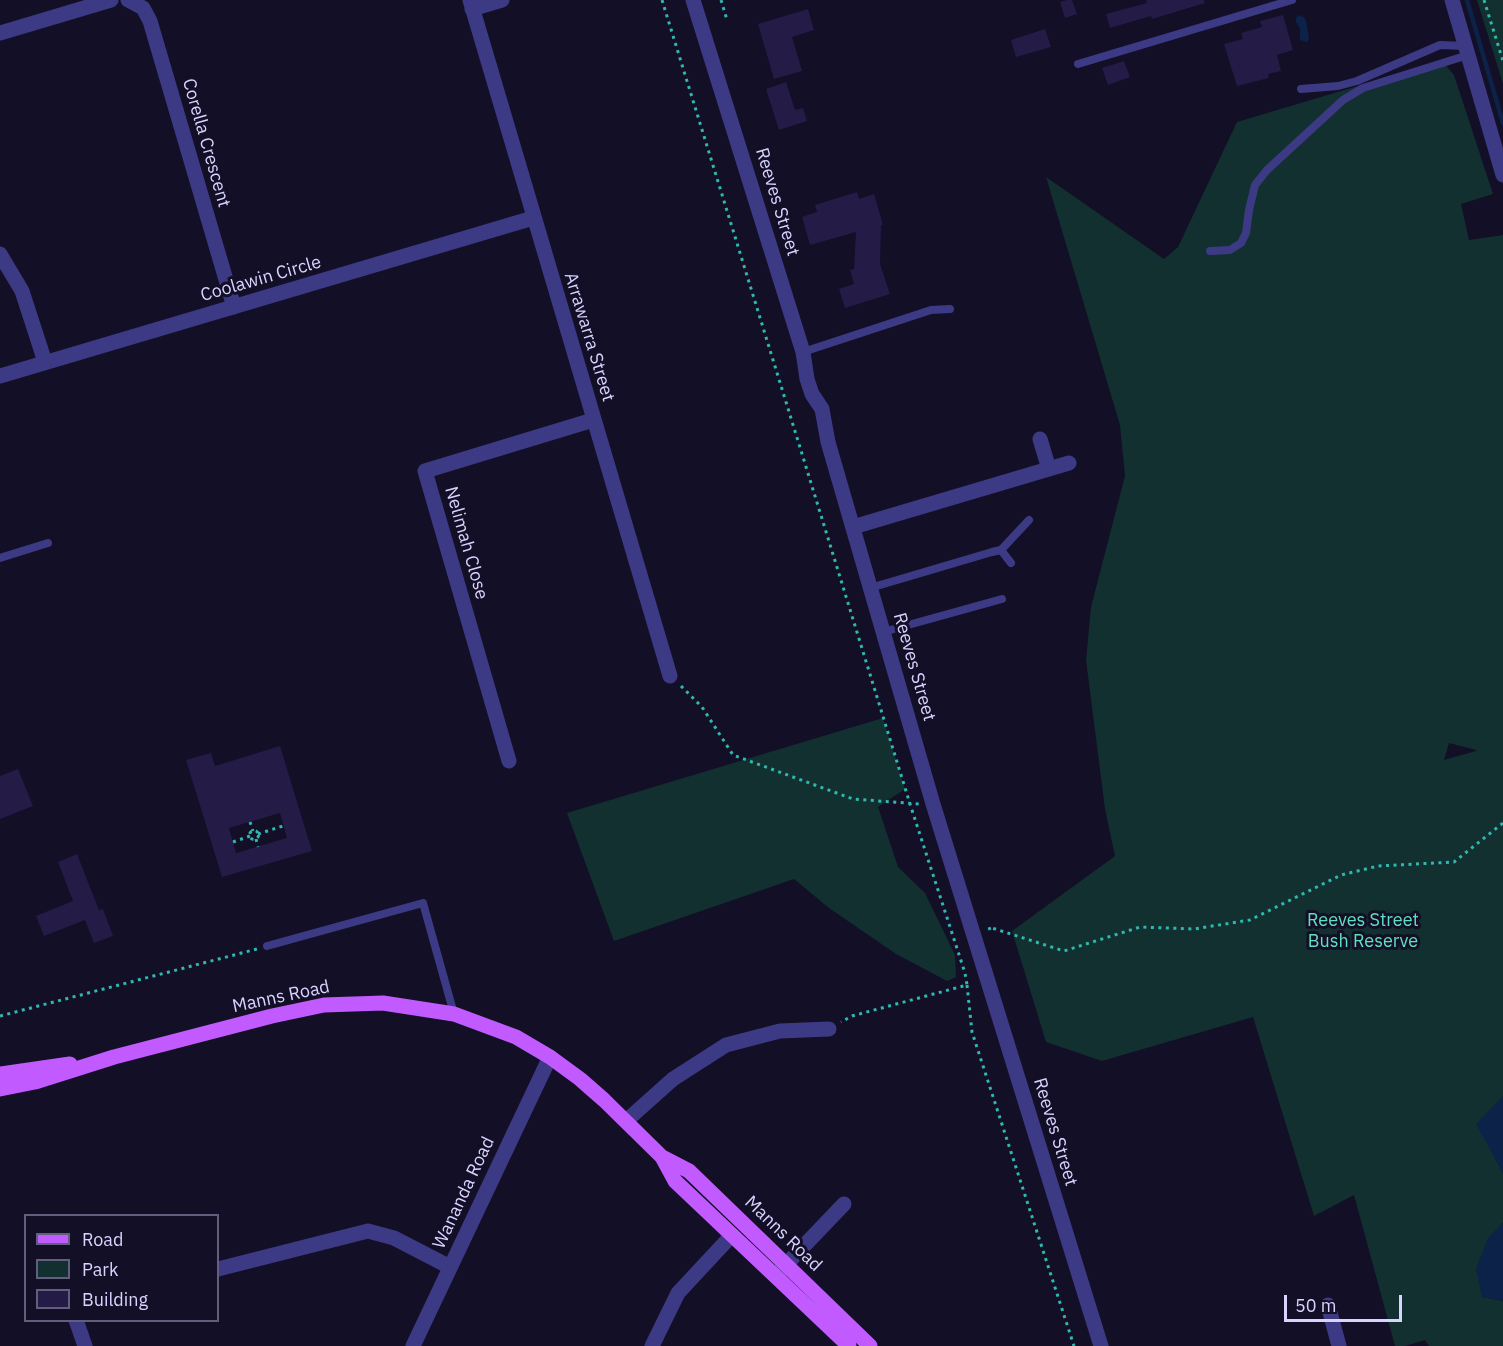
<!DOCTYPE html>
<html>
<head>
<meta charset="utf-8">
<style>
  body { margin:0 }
  #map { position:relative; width:1503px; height:1346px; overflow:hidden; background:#130f26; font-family:"IBM Plex Sans",sans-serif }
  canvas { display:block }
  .legend { position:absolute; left:24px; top:1214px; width:195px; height:108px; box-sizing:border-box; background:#130f26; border:2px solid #625e7d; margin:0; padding:8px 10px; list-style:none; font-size:18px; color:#d9d4ff }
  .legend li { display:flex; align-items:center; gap:12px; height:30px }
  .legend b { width:30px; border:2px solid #625e7d }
  .scale { position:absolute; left:1284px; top:1295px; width:118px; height:27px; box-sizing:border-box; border:3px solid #d9d4ff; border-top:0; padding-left:8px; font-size:18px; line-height:21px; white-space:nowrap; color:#d9d4ff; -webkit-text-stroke:4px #130f26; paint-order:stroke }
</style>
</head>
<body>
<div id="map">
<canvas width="1503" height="1346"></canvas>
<ul class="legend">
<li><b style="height:8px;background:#c25bff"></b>Road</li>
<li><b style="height:16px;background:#12302f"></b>Park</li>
<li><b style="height:16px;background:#241b47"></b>Building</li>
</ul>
<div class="scale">50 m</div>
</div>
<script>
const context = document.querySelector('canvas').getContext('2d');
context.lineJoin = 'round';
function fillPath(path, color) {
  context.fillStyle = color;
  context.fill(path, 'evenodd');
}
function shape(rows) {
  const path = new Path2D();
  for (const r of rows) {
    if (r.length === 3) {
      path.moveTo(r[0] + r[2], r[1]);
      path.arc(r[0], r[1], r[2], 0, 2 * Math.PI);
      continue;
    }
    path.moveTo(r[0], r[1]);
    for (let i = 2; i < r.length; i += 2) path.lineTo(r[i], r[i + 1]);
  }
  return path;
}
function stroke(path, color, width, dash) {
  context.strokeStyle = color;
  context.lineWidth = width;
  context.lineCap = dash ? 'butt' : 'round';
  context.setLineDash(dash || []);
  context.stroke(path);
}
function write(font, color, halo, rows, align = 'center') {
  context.font = font + ' "IBM Plex Sans",sans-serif';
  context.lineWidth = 6;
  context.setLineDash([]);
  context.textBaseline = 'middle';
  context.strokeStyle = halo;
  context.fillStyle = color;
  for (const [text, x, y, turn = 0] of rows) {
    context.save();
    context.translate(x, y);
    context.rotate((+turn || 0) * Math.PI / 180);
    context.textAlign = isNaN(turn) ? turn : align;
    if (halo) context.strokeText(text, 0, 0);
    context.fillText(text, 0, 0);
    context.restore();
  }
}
const green = shape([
  [1477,0,1503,0,1503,84],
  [1442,61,1454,75,1493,194,1461,204,1469,240,1503,235,1503,1151,1493,1154,1503,1173,1503,1223,1487,1240,1482,1297,1503,1301,1503,1346,1429,1346,1425,1340,1405,1346,1395,1346,1354,1195,1314,1216,1253,1017,1102,1061,1046,1042,1012,931,1115,856,1105,809,1086,660,1091,607,1125,476,1120,425,1046,177,1164,259,1178,247,1237,122],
  [1449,743,1476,750,1476,751,1444,760],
  [883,718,905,789,878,807,898,867,925,893,955,955,956,977,947,981,896,954,829,908,794,879,614,941,567,813]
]);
const water = shape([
  [1298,15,1304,17,1306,21,1309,38,1307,42,1300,40,1300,29,1296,22,1296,18],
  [1503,1096,1503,1173,1476,1124],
  [1503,1223,1503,1301,1482,1297,1476,1269,1487,1240]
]);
const stream = shape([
  [1467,0,1503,123]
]);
const building = shape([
  [1067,0,1072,0,1077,14,1065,18,1060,2],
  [1146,0,1204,0,1205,3,1152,19,1151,16,1110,28,1106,14,1147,3],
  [808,9,814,30,792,37,802,71,774,79,758,24],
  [1283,15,1293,50,1277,55,1281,71,1268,74,1269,78,1237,86,1224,44,1243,39,1241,33,1262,27,1260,21],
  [1045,29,1051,47,1016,57,1011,40],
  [1124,61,1130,77,1108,85,1102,68],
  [786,82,795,110,803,108,807,121,779,130,766,89],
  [857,192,859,199,874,194,883,225,881,225,880,264,890,294,845,308,839,289,854,284,850,270,854,269,856,232,810,245,802,217,817,212,815,205],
  [280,746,312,851,222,877,186,760,211,753,215,766],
  [280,813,287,838,236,853,229,828],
  [18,769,33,806,0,819,0,776],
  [77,854,99,910,103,909,113,936,94,943,85,920,44,936,36,916,73,901,58,862]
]);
const path = shape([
  [662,0,910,804,965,973,967,985,852,1016,841,1022],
  [721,0,727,20],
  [1484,0,1503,61],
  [681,686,702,707,733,755,853,799,919,804],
  [250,822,253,831],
  [254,835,4.5],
  [258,834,283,826],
  [256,839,258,847],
  [233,842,250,836],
  [990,930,989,927,1064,951,1140,927,1194,929,1250,920,1341,875,1378,866,1454,862,1503,823],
  [967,985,972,1032,1074,1346],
  [0,1016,257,949]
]);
const service = shape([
  [1078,64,1292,0],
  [1301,89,1338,86,1357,81,1440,45,1466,46],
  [1210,251,1230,250,1241,243,1246,233,1249,210,1255,185,1267,170,1343,100,1363,88,1468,55],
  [803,352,931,310,950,309],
  [1001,550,1029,520],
  [0,558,48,543],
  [870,588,992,552,1001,550,1011,563],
  [883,632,1002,599],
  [267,946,423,903,454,1014]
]);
const minor = shape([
  [128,0,143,8,150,21,234,307],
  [470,0,670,676],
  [1452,0,1503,175],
  [472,9,502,0],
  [0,33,111,0],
  [0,254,22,291,45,362],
  [0,376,533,218],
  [1040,439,1049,469],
  [853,527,1069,463],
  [509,761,425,471,593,420],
  [626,1121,673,1079,726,1045,780,1031,829,1029],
  [218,1269,368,1231,394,1238,450,1267],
  [778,1273,844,1204],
  [1328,1305,1339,1346],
  [76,1320,85,1346],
  [413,1346,550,1057],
  [652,1346,678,1293,732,1235]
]);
const tertiary = shape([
  [693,0,803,352,807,379,812,394,822,409,828,442,933,804,1101,1346]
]);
const primary = shape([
  [0,1074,70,1064],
  [0,1089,35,1082,114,1057,272,1016,324,1005,383,1003,454,1014,516,1037,550,1057,580,1079,604,1100,662,1157,675,1181,849,1346],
  [662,1157,689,1171,870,1346]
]);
const streetNames = [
  ["Corella Crescent",206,143,74],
  ["Reeves Street",777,202,73],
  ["Coolawin Circle",261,279,-16],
  ["Arrawarra Street",589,337,73],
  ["Nelimah Close",466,543,74],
  ["Reeves Street",914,667,74],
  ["Manns Road",281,997,-12],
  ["Reeves Street",1055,1132,73],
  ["Wananda Road",464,1193,-65],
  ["Manns Road",783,1234,44]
];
const parkNames = [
  ["Reeves Street",1363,921],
  ["Bush Reserve",1363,942]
];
fillPath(green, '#12302f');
fillPath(water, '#0c2248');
stroke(stream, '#0c2248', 4.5);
fillPath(building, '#241b47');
stroke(path, '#2fb8b0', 3, [3, 4.5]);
stroke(service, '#3d3a85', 8);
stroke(minor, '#3d3a85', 15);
stroke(tertiary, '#3d3a85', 15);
stroke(primary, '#c25bff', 15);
write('18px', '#d9d4ff', '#130f26', streetNames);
write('18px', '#5fe0c0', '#130f26', parkNames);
</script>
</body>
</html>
